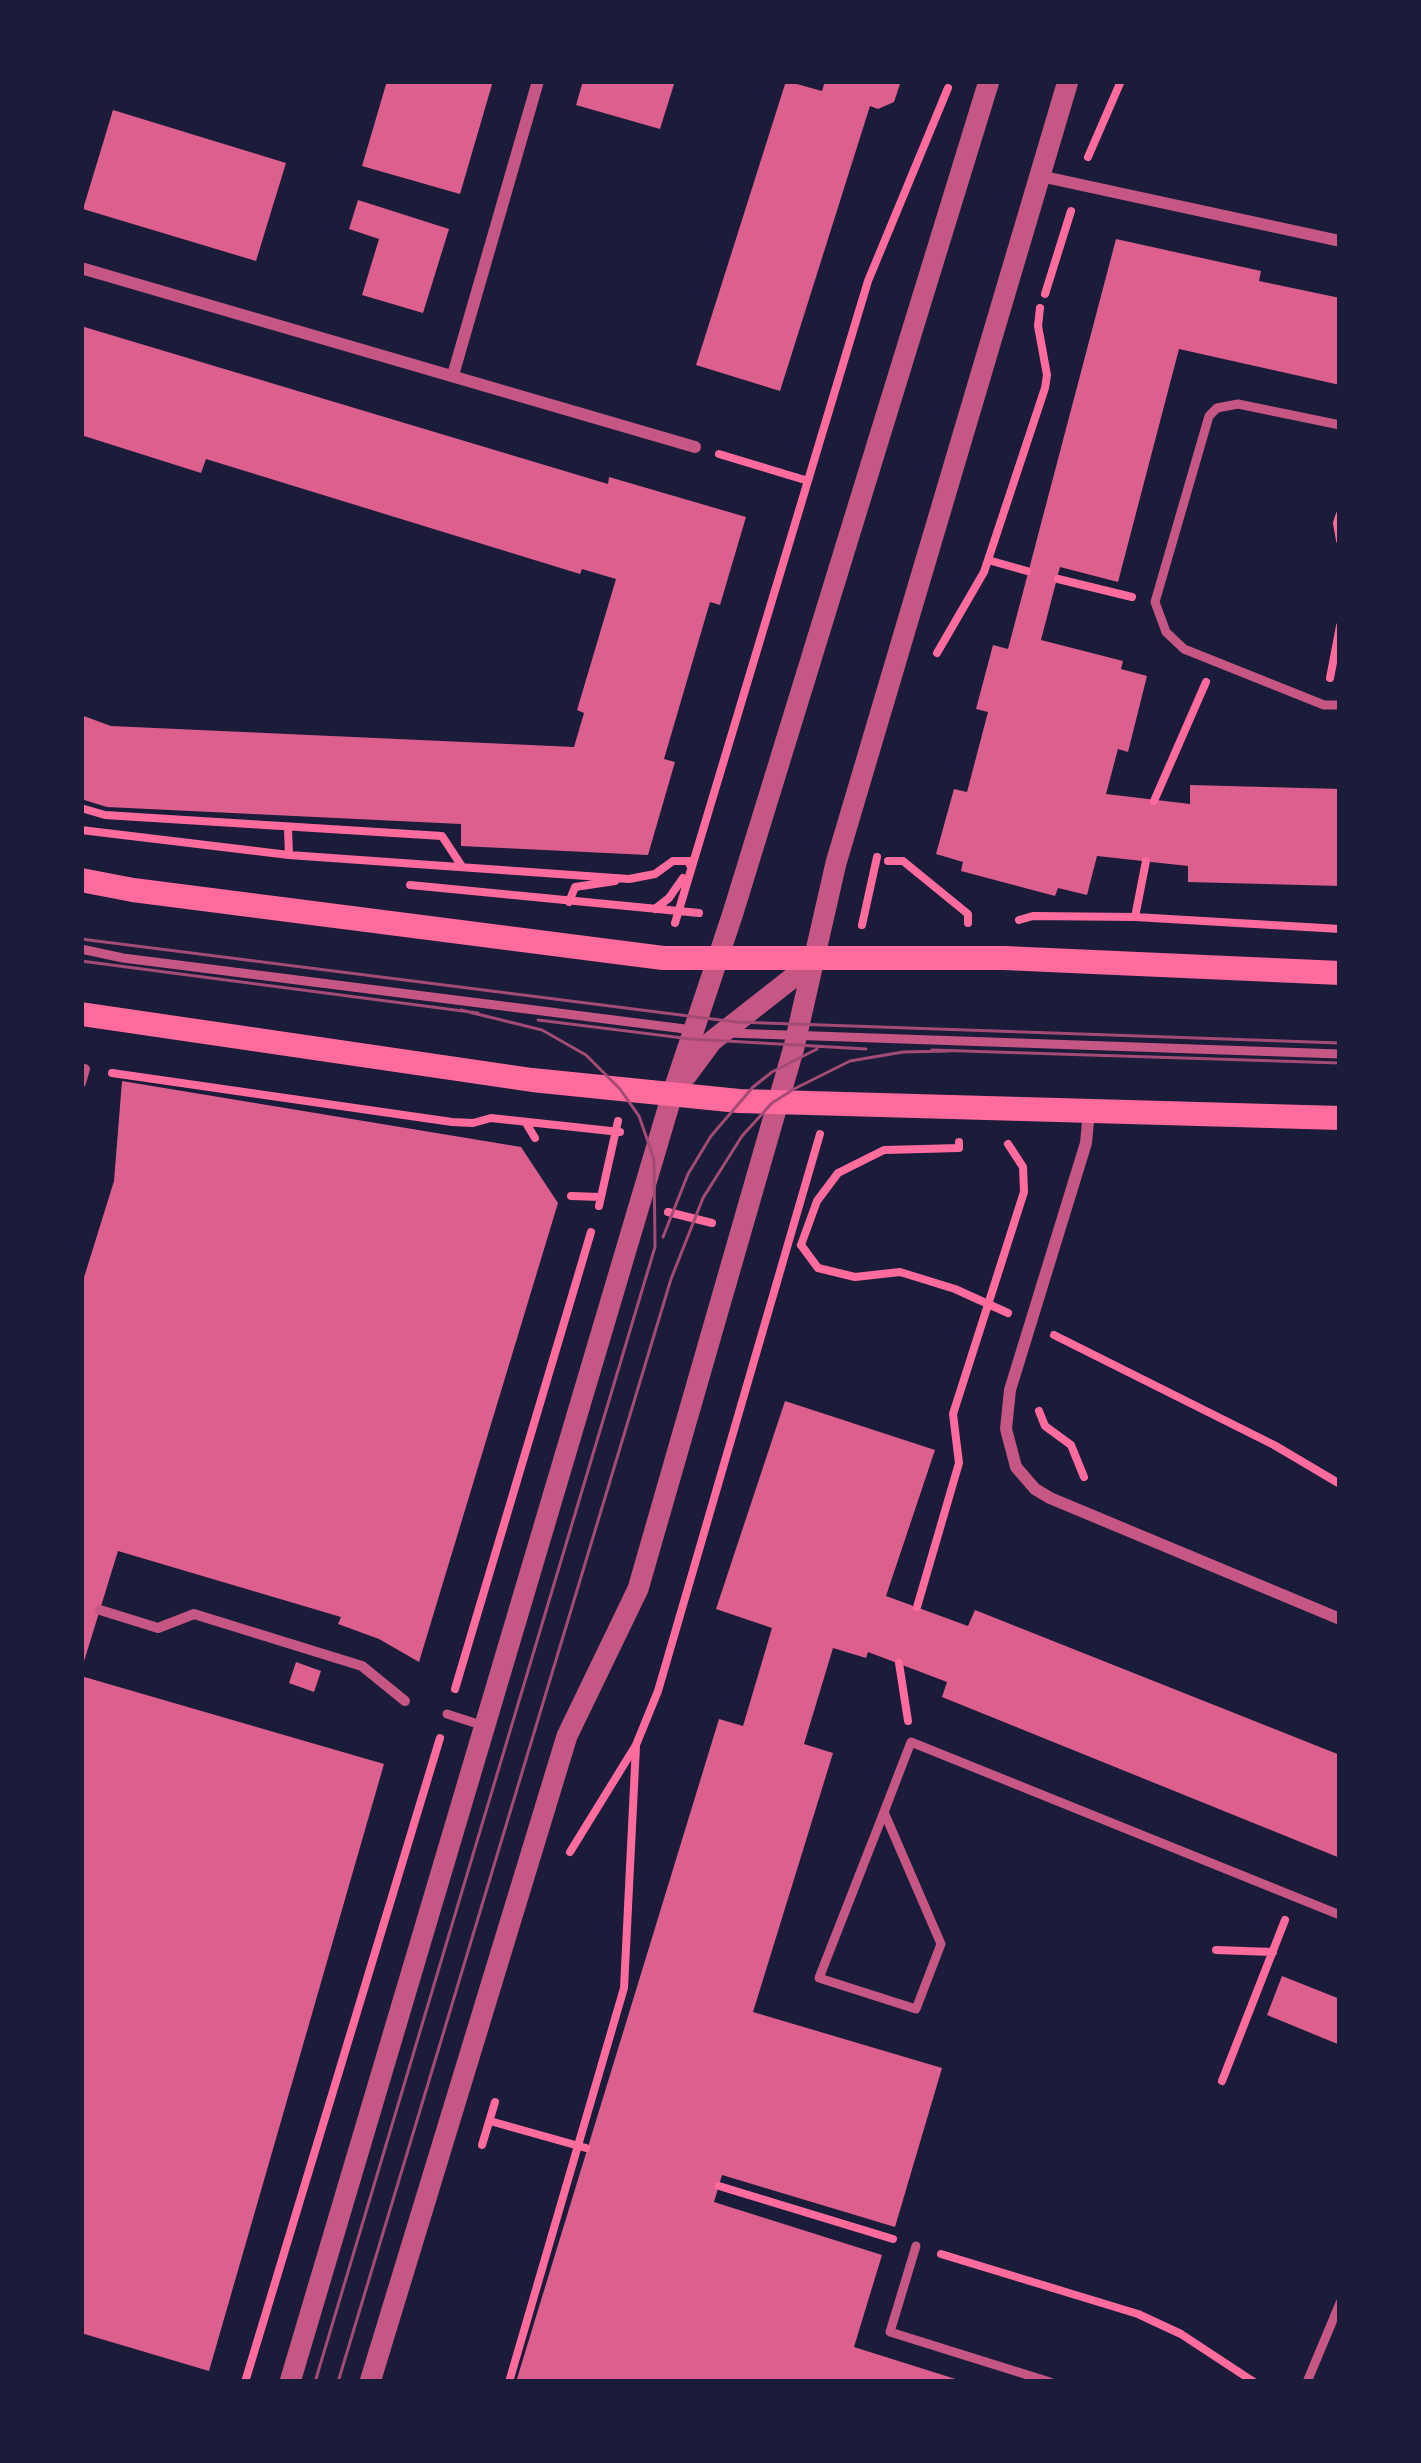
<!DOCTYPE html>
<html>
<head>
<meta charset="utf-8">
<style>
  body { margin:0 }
  #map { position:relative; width:1421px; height:2463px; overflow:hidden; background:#1b1b3a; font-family:"Titillium Web",sans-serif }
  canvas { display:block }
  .frame { position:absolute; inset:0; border:84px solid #1b1b3a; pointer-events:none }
</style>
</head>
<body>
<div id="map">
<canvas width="1421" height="2463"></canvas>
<div class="frame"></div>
</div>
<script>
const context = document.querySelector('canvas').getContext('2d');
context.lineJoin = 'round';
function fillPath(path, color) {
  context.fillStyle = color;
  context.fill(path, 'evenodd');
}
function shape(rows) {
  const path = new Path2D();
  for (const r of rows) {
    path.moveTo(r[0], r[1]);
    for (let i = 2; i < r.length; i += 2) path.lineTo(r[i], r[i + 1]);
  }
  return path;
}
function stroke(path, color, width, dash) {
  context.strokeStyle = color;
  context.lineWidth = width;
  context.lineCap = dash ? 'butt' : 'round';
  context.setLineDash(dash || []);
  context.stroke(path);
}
const building = shape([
  [387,81,493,81,460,194,362,166],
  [583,81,675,81,660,129,576,105],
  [786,81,822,91,825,81,901,81,894,102,878,109,870,106,780,391,696,365],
  [113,110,286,163,256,261,83,209],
  [358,200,449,229,423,313,362,295,379,239,349,229],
  [1116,239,1261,271,1259,281,1340,298,1340,385,1179,349,1118,582,1060,567,1041,640,1123,661,1121,669,1147,676,1128,752,1118,749,1106,794,1190,804,1190,785,1340,789,1340,886,1188,882,1188,866,1097,856,1087,895,1058,888,1055,896,961,871,963,862,936,854,954,789,967,792,988,712,976,709,993,645,1008,649],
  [81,326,608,484,609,477,746,517,720,605,710,602,664,759,675,762,648,855,461,846,461,824,107,807,81,799,81,715,111,726,574,747,584,713,577,710,616,579,582,569,580,574,206,459,201,473,81,435],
  [122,1081,521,1147,558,1203,419,1662,379,1639,338,1624,341,1617,118,1551,81,1671,81,1287,114,1181],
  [785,1401,935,1450,886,1596,968,1626,975,1610,1340,1755,1340,1858,942,1697,947,1682,868,1652,866,1658,833,1648,804,1744,833,1753,753,2012,942,2068,895,2227,722,2175,714,2202,882,2255,854,2347,965,2382,516,2382,719,1719,743,1726,772,1628,716,1609],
  [296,1662,321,1671,314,1692,289,1683],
  [81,1676,384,1764,209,2371,81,2333],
  [1282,1976,1340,1999,1340,2045,1267,2015]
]);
const path = shape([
  [1088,157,1121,81],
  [1045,294,1071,211],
  [719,454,805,480],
  [1340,514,1337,523,1340,540],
  [988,560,1027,571],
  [1058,579,1132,597],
  [937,653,984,572,1045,388,1047,375,1038,326,1040,308],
  [1330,678,1340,626],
  [1154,801,1206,682],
  [81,808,105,815,442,836,461,865],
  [288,828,289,855],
  [81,830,289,855,629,879,655,874,673,861,692,861,690,865],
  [888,861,903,861,968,914,968,923],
  [410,885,699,913],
  [569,902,575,887,615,881],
  [655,909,669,898,683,878],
  [1135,917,1146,861],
  [1019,920,1033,916,1135,917,1340,929],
  [675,923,868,281,948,88],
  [862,925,877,857],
  [112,1073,452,1122,473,1123,491,1118,620,1132],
  [526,1123,535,1138],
  [571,1196,601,1197],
  [599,1206,618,1121],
  [668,1212,712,1223],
  [801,1245,818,1268,855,1277,900,1272,955,1289,1008,1313],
  [801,1245,817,1201,838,1173,884,1150,959,1148,959,1142],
  [1054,1335,1274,1445,1340,1484],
  [1039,1411,1045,1426,1071,1445,1084,1477],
  [917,1607,959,1463,953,1414,1024,1192,1023,1167,1008,1144],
  [899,1663,908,1721],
  [455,1689,591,1232],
  [570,1852,636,1745,658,1691,820,1134],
  [1216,1950,1273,1952],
  [1222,2081,1285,1920],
  [490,2121,586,2148],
  [482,2145,495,2102],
  [719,2186,893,2239],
  [941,2254,1138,2314,1181,2334,1254,2382],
  [245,2382,440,1738],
  [509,2382,624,1988,636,1746]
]);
const service = shape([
  [1340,425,1238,404,1217,408,1209,416,1155,602,1166,632,1184,649,1324,705,1340,705],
  [81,949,123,958,693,1030],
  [728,1033,1340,1054],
  [447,1714,481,1725],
  [884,1812,941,1944,916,2009,819,1978,884,1812,911,1742,1340,1915],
  [916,2246,890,2332,1050,2382],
  [1307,2382,1340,2303]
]);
const pedestrian = shape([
  [81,1083,85,1069],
  [100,1610,158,1628,194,1614,362,1666,405,1701]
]);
const minor = shape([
  [1040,176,1340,241],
  [81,268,695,447],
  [453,375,538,81],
  [1089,1111,1086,1143,1010,1390,1006,1429,1016,1467,1035,1489,1050,1498,1340,1619]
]);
const tertiary = shape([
  [686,1076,712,1041,814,961],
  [290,2382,672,1095,732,916,989,81],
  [370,2382,567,1736,638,1589,794,1047,836,863,1068,81]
]);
const secondary = shape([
  [81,880,133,890,663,958,1004,958,1340,973],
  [81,1014,532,1080,739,1101,1340,1118]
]);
const tram = shape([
  [81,939,736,1022,1340,1043],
  [81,961,478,1013],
  [538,1020,691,1039,866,1049],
  [932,1050,1340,1063],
  [663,1237,688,1174,711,1136,753,1087,772,1072,817,1049],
  [315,2382,655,1247,654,1159,639,1116,620,1089,586,1055,542,1030,461,1010],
  [338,2382,671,1279,703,1198,742,1136,772,1103,794,1089,850,1061,903,1052,949,1051]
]);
fillPath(building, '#dd5f8e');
stroke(path, '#ff6b9d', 8);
stroke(service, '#c65784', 9);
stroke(pedestrian, '#c65784', 10);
stroke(minor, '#c65784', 12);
stroke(tertiary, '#c65784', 21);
stroke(secondary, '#ff6b9d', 24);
stroke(tram, '#a44b75', 3);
</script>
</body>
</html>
